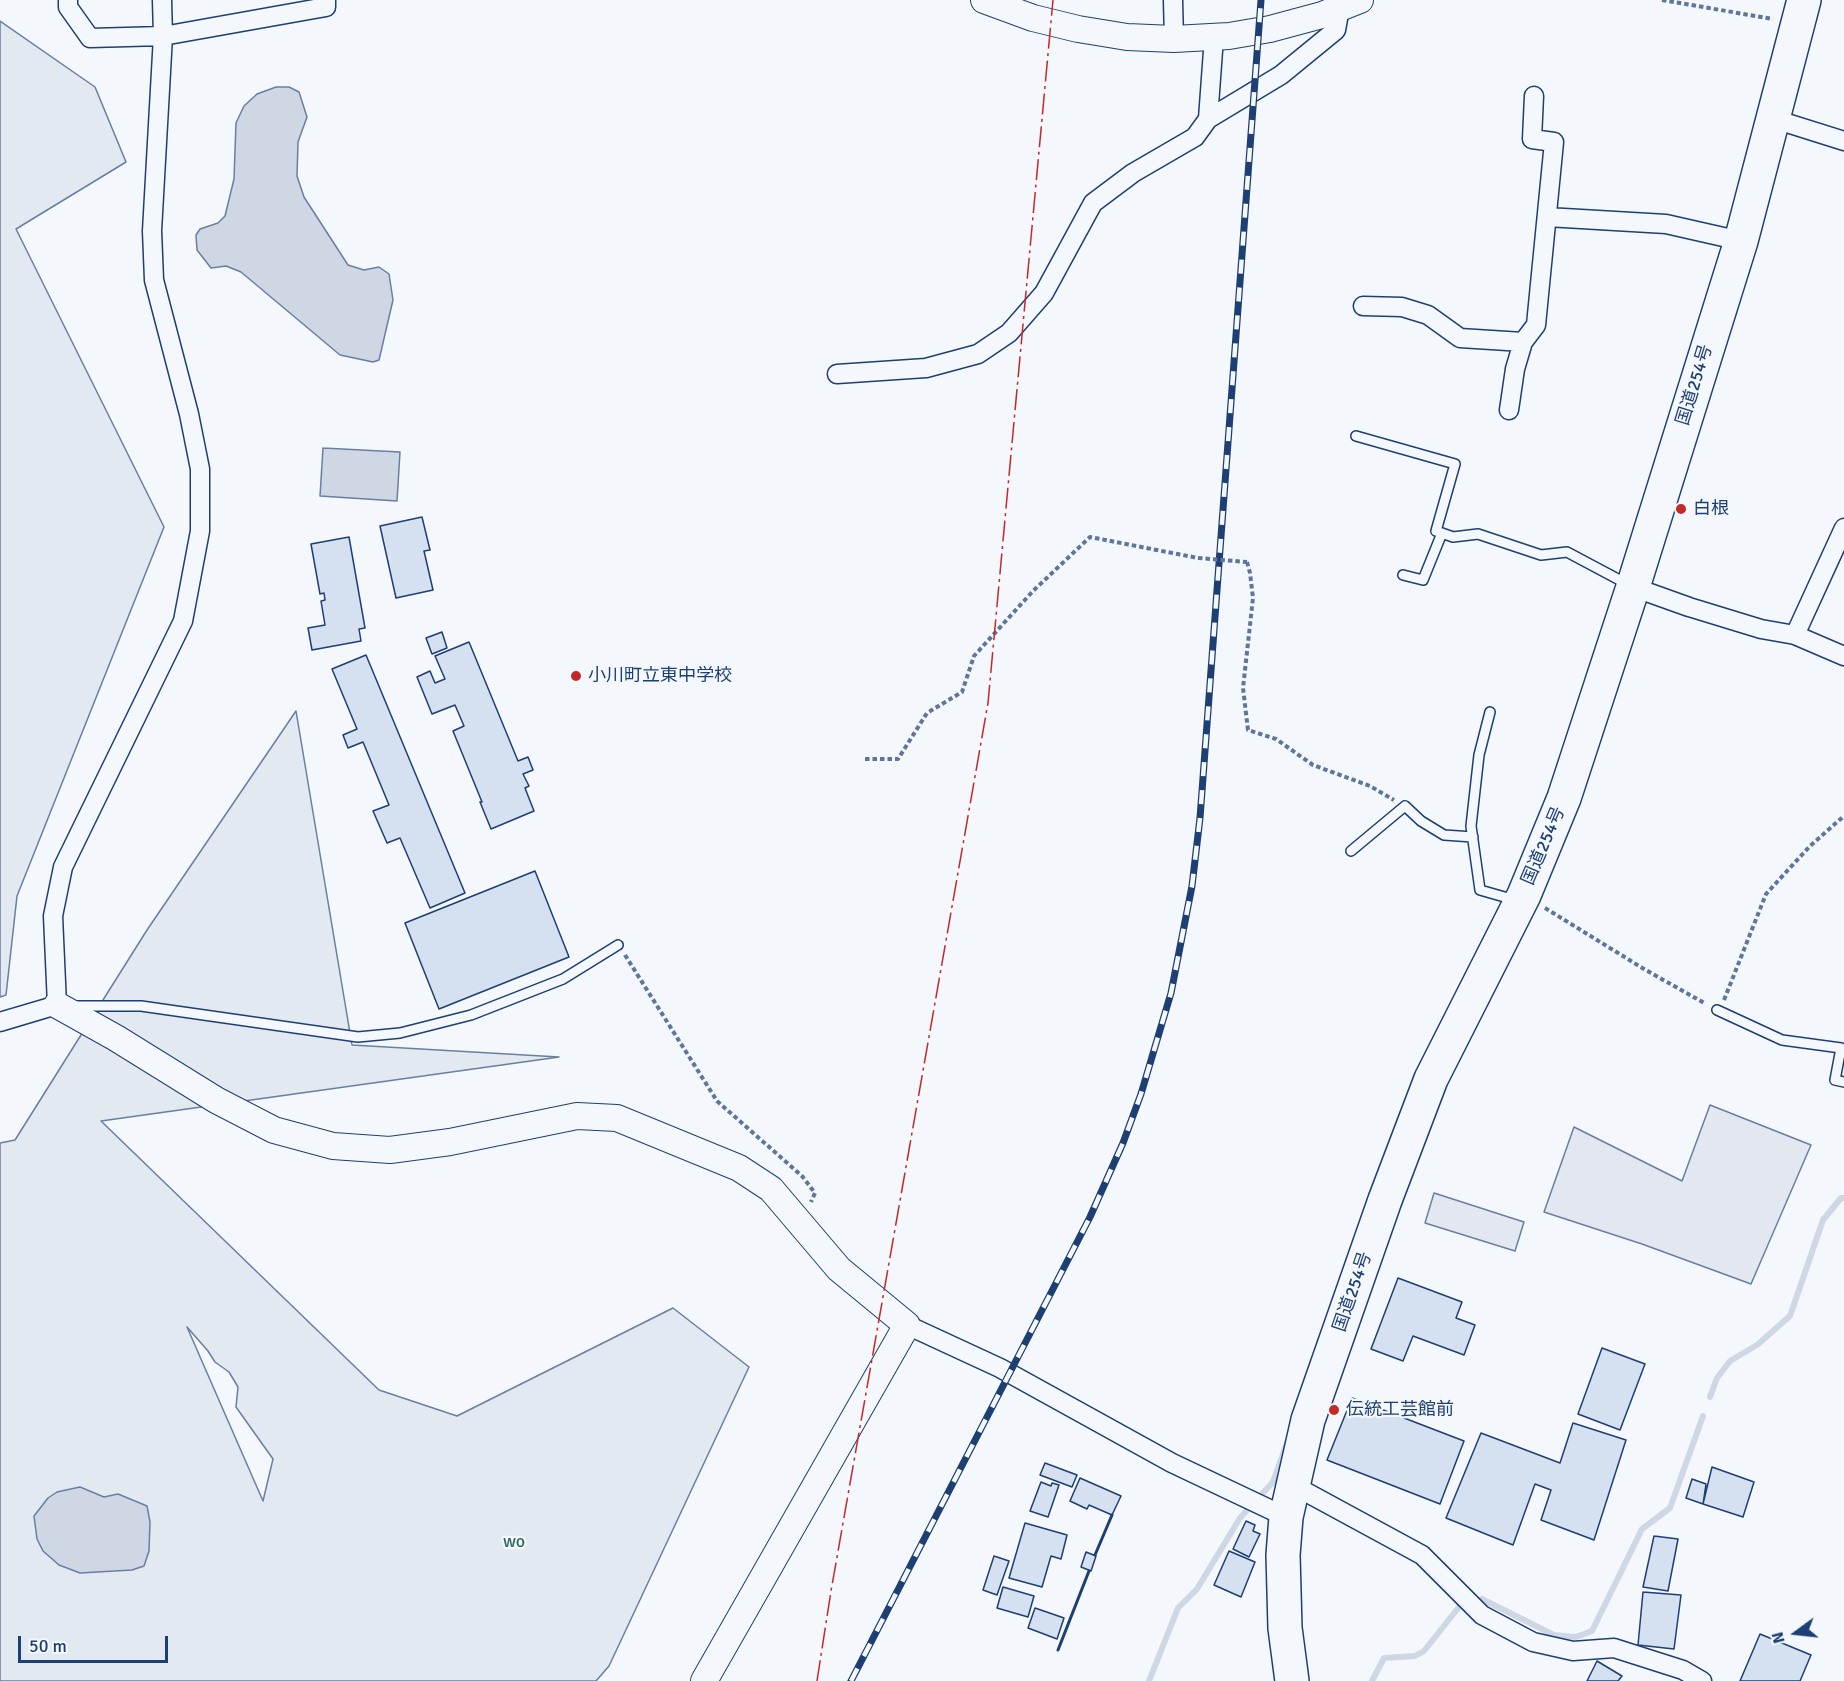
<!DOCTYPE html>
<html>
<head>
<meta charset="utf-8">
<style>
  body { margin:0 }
  #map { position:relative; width:1844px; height:1681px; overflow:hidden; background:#f4f7fb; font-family:Signika,sans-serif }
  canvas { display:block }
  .north { position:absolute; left:1766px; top:1603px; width:60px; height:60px; -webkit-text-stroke:4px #f4f7fb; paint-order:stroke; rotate:255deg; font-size:16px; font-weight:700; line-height:24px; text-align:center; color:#1d3f73 }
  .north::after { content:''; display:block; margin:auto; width:21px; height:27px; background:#1d3f73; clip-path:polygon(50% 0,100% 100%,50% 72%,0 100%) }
  .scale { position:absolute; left:18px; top:1636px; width:150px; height:27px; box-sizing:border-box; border:3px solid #1d3f73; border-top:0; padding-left:8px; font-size:18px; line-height:21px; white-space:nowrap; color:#1d3f73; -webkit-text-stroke:4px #f4f7fb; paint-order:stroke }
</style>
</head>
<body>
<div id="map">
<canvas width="1844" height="1681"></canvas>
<div class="north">N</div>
<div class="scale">50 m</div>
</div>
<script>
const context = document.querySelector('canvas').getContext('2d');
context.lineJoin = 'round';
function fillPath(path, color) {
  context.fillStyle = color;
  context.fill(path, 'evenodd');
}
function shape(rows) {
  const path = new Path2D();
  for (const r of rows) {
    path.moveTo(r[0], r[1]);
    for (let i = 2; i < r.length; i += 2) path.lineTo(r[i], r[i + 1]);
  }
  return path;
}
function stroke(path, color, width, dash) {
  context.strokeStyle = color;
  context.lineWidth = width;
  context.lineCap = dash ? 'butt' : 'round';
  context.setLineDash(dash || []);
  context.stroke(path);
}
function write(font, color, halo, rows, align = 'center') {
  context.font = font + ' Signika,"Noto Sans JP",sans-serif';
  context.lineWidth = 4.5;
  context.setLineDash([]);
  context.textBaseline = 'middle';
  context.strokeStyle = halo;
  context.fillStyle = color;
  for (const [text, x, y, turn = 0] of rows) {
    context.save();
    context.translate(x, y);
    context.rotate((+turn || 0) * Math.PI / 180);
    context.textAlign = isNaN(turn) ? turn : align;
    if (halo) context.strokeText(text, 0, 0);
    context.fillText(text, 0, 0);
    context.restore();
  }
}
const green = shape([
  [0,21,95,87,126,162,16,229,164,527,17,896,6,995,0,997,0,21],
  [296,711,352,1045,559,1057,101,1121,379,1390,457,1416,673,1308,749,1367,609,1666,596,1681,0,1681,0,1143,15,1140,147,930,296,711],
  [187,1327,208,1351,215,1362,229,1372,238,1387,236,1407,273,1459,263,1501,187,1327]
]);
const parking = shape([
  [1710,1105,1811,1145,1751,1284,1642,1244,1544,1212,1574,1127,1682,1181,1710,1105],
  [1434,1193,1524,1222,1515,1251,1425,1223,1434,1193]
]);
const water = shape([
  [276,87,289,87,299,92,307,117,298,142,297,176,304,197,348,265,364,270,379,267,389,274,393,300,379,360,373,362,340,355,241,272,226,266,211,268,197,250,196,235,200,229,218,223,225,216,234,179,236,123,244,106,257,94,276,87],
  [323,448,400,452,397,501,320,496,323,448],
  [80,1487,104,1497,118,1494,147,1506,150,1522,149,1551,144,1566,132,1570,80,1573,59,1565,43,1551,37,1539,34,1516,48,1498,57,1492,80,1487]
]);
const stream = shape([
  [1710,1397,1717,1378,1730,1361,1757,1345,1790,1316,1823,1220,1841,1198,1844,1198],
  [1482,1599,1554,1635,1576,1637,1592,1631,1642,1529,1670,1508,1703,1416],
  [1149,1681,1178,1608,1197,1589,1240,1518,1273,1482,1287,1443],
  [1372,1681,1384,1658,1415,1656,1424,1651,1459,1607]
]);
const building = shape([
  [422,517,430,550,424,551,433,590,396,598,380,526,422,517],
  [349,537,365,628,359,629,361,641,312,650,308,628,325,625,321,601,325,600,324,593,320,594,311,544,349,537],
  [442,632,447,648,432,654,426,638,442,632],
  [469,642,518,761,528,757,533,770,523,774,529,786,525,788,534,811,491,829,480,802,482,802,453,731,464,726,455,705,432,714,417,677,430,671,435,683,445,679,435,656,469,642],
  [366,655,465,893,430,908,400,838,387,843,373,811,389,805,363,742,348,748,343,735,357,729,332,669,366,655],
  [535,871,569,957,439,1009,405,923,535,871],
  [1398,1278,1462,1302,1456,1318,1475,1325,1464,1355,1413,1336,1403,1361,1371,1349,1398,1278],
  [1602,1348,1645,1364,1620,1430,1578,1414,1602,1348],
  [1352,1398,1464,1441,1440,1504,1327,1460,1352,1398],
  [1573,1423,1626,1440,1594,1540,1541,1520,1551,1490,1535,1484,1513,1545,1446,1518,1481,1433,1560,1463,1573,1423],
  [1045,1463,1077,1475,1072,1487,1040,1475,1045,1463],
  [1712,1467,1754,1482,1743,1517,1703,1504,1712,1467],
  [1080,1478,1121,1496,1112,1515,1089,1505,1087,1509,1070,1501,1080,1478],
  [1692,1479,1706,1484,1703,1504,1686,1498,1692,1479],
  [1041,1482,1051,1486,1052,1483,1059,1485,1048,1517,1030,1511,1041,1482],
  [1246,1521,1255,1525,1253,1531,1260,1534,1249,1557,1233,1549,1246,1521],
  [1025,1523,1067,1535,1061,1559,1051,1556,1042,1587,1009,1578,1025,1523],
  [1654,1536,1678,1539,1668,1591,1643,1587,1654,1536],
  [1229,1551,1255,1562,1241,1597,1214,1585,1229,1551],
  [1086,1552,1096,1556,1091,1571,1081,1567,1086,1552],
  [994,1556,1009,1561,997,1595,983,1590,994,1556],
  [1003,1587,1034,1596,1028,1617,997,1608,1003,1587],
  [1643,1592,1681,1595,1674,1649,1638,1645,1643,1592],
  [1035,1608,1064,1618,1057,1639,1028,1628,1035,1608],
  [1760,1634,1811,1655,1800,1681,1740,1681,1760,1634],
  [1597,1661,1622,1676,1618,1681,1587,1681,1597,1661]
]);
const path = shape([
  [1662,0,1773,19],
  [1247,562,1250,573,1253,598,1243,688,1248,730,1276,739,1313,765,1370,786,1394,800],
  [865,759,898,759,927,713,962,692,974,656,1033,591,1090,537,1198,558],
  [1545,908,1644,969,1706,1004],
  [625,955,717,1101,802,1176,815,1193,811,1202],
  [1724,1000,1766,894,1810,846,1844,816]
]);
const lane = shape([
  [1356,436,1455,464,1436,531,1453,537,1478,534,1541,555,1567,552,1629,585],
  [1403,575,1423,580,1442,533],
  [1490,712,1479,755,1471,826,1480,890,1515,900],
  [1351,851,1405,806,1421,821,1444,835,1473,837],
  [74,1006,141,1006,358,1037,400,1033,471,1015,563,979,618,945],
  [1717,1010,1782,1040,1841,1048,1835,1080,1844,1082]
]);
const street = shape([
  [68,0,68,7,90,38,163,36,326,7,326,0],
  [1173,0,1174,39],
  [1771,118,1844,141],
  [1208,119,1281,75,1336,30,1340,8],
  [1547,217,1666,224,1741,241],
  [1363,306,1402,307,1428,315,1460,338,1523,342],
  [837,374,926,368,978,354,1009,333,1044,293,1093,203,1133,173,1195,137,1208,119,1214,37],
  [1509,410,1515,369,1523,342,1536,325,1554,142,1532,139,1534,96],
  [1633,587,1689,607,1761,629,1795,635,1844,656],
  [1795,635,1844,528],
  [0,1022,57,1005,53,916,63,867,183,621,200,531,200,469,189,414,154,280,152,231,163,36,162,0],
  [907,1325,1000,1368,1172,1463,1286,1517],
  [1293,1485,1422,1555,1482,1615,1533,1642,1573,1651,1614,1648,1683,1670,1702,1681]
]);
const secondary = shape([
  [984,0,1033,18,1078,29,1127,37,1174,39,1229,36,1270,29,1322,15,1360,0],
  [57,1005,116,1038,216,1100,274,1130,333,1146,390,1150,450,1142,577,1116,617,1118,739,1168,771,1189,839,1269,907,1325,704,1681]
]);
const highway = shape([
  [1292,1681,1285,1628,1283,1555,1286,1517,1308,1420,1385,1200,1431,1079,1524,895,1564,798,1633,587,1741,241,1804,0]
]);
const rail = shape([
  [851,1681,1090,1217,1123,1143,1141,1094,1171,993,1192,886,1200,818,1261,0]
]);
const pathBridge = shape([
  [1198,558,1247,562]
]);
const wall = shape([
  [1095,1555,1112,1515],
  [1058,1650,1089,1571]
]);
const power = shape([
  [817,1681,831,1591,988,703,1053,0]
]);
const markers = [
  [1681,509,6,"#c62828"],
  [576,676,6,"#c62828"],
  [1334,1410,6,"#c62828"]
];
const streetNames = [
  ["国道254号",1695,385,-73],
  ["国道254号",1544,846,-67],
  ["国道254号",1353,1292,-71]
];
const poiNames = [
  ["白根",1693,509],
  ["小川町立東中学校",588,676],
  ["伝統工芸館前",1346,1410]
];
const parkNames = [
  ["wo",514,1542]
];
fillPath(green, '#e3e9f0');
stroke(green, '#687fa3', 1.5);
fillPath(parking, '#e3e8f0');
stroke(parking, '#687fa3', 1.5);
fillPath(water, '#cfd7e4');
stroke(water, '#687fa3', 1.5);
stroke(stream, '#cfd7e4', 6);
fillPath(building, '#d5e0f0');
stroke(building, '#1d3f73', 1.5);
stroke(lane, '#1d3f73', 12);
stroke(street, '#1d3f73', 21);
stroke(secondary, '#1d3f73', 28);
stroke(highway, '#1d3f73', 36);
stroke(path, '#5e769c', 4, [4.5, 3]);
stroke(lane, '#f4f7fb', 9);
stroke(street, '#f4f7fb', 18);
stroke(secondary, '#f4f7fb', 26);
stroke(highway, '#f4f7fb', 33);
stroke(rail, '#1d3f73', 7);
stroke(rail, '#f4f7fb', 4.5, [14]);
stroke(pathBridge, '#5e769c', 4, [4.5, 3]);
stroke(wall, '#1d3f73', 3);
stroke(power, '#c62828', 1.5, [21, 4.5, 3, 4.5]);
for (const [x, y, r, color] of markers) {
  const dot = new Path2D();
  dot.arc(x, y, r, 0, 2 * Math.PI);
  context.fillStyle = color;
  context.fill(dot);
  stroke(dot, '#f4f7fb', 2);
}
write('18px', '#1d3f73', '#f4f7fb', streetNames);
write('18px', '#1d3f73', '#f4f7fb', poiNames, 'left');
write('18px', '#2c6c60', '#f4f7fb', parkNames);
</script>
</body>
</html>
